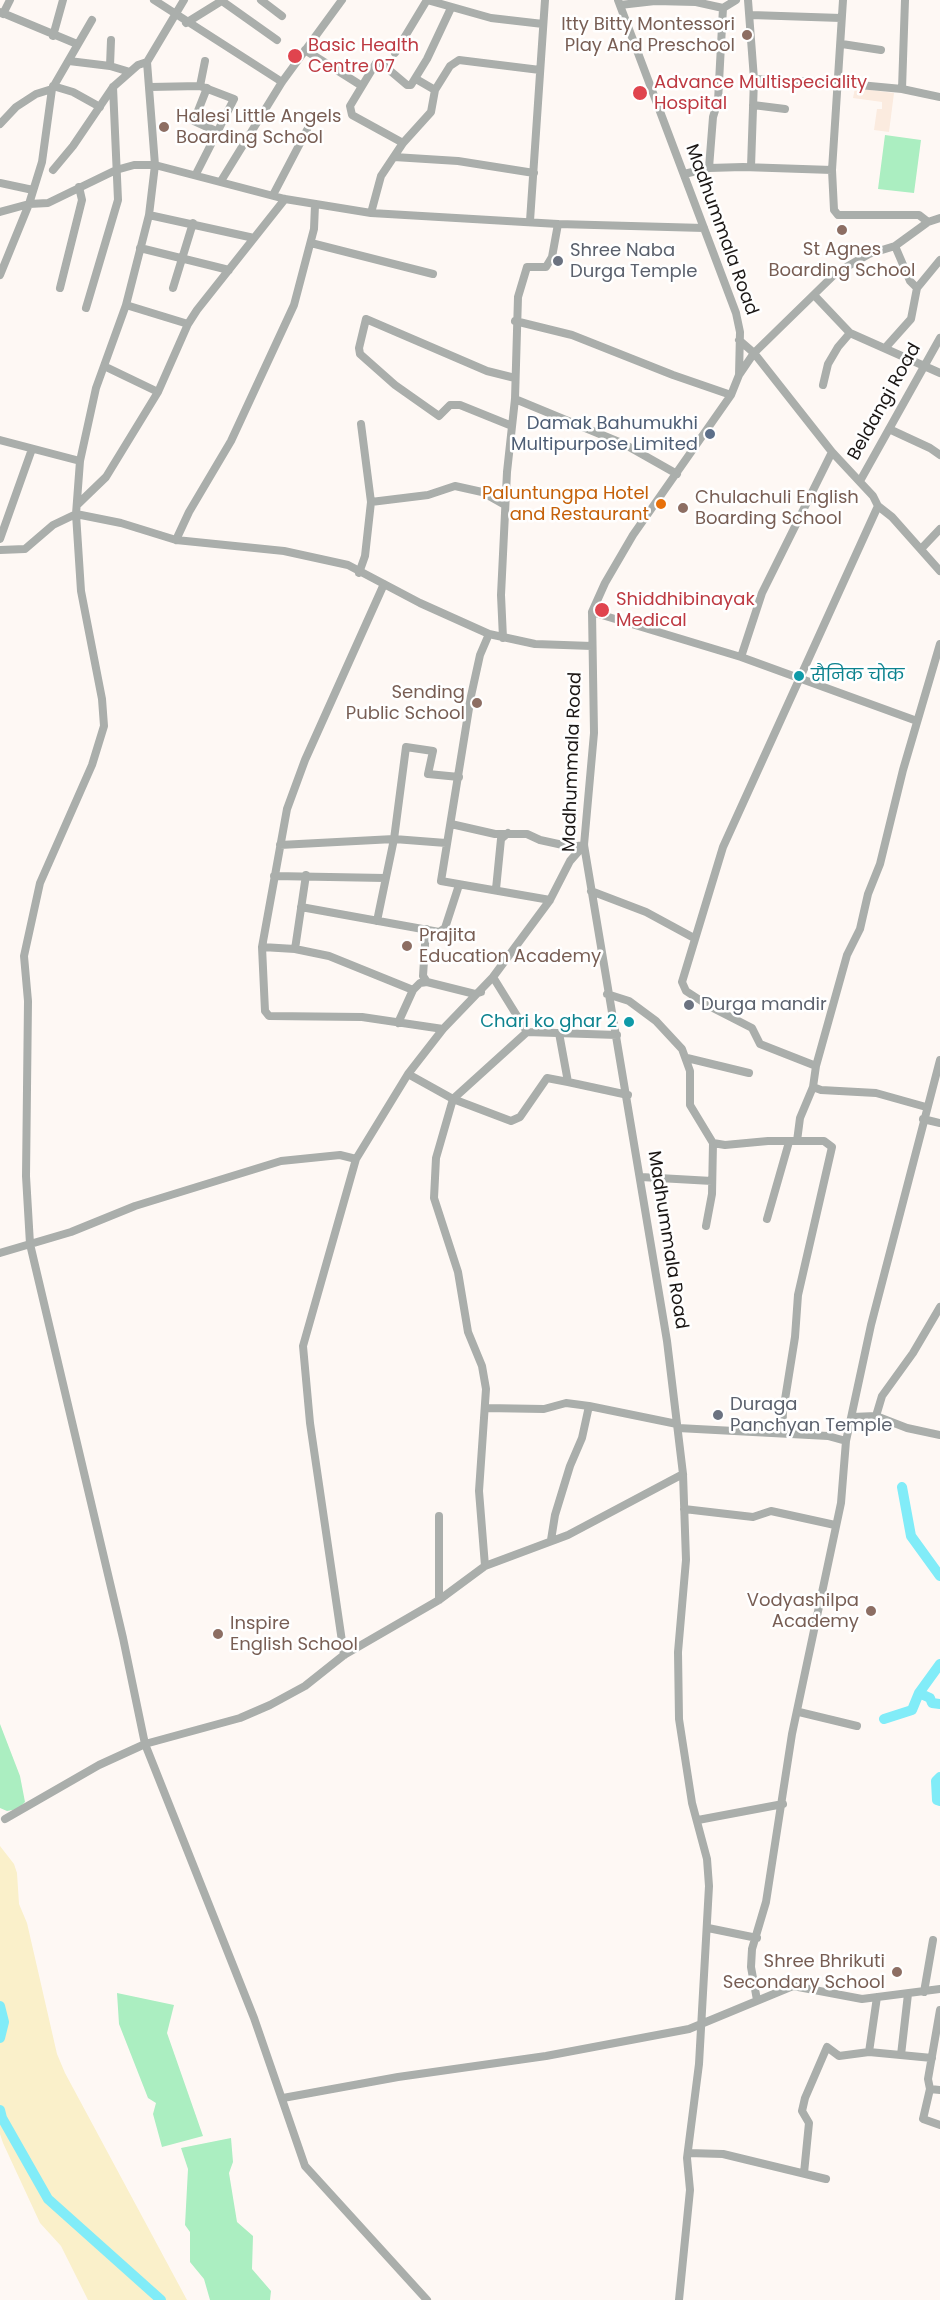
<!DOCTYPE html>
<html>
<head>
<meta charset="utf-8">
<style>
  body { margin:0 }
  canvas { display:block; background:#fef8f4 }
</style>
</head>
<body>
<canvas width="940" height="2300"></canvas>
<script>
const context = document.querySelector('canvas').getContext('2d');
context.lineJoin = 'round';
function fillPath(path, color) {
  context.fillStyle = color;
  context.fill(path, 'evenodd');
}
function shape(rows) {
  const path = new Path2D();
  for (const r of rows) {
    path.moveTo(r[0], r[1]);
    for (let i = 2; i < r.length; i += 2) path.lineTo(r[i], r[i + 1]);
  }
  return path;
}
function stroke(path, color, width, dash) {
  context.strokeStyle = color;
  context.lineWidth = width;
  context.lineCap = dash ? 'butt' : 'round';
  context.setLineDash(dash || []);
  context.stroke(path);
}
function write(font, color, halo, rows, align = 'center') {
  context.font = font + ' Poppins,"Noto Sans Devanagari",sans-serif';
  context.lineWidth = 5;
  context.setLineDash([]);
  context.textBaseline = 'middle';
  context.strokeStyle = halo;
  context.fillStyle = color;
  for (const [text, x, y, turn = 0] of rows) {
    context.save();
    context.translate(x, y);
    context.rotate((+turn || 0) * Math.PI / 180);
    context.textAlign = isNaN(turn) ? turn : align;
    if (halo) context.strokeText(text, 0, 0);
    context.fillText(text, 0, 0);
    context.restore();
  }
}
const built = shape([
  [855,88,894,93,889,132,874,130,877,109,882,109,882,102,853,98]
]);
const green = shape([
  [885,135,921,140,914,193,878,189],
  [0,1724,20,1776,25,1802,18,1809,7,1811,0,1808],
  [117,1993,174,2005,167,2033,203,2136,162,2147,153,2114,156,2103,148,2098,119,2024],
  [231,2138,233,2162,229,2173,237,2222,253,2236,252,2269,271,2291,270,2300,210,2300,204,2279,190,2262,190,2232,185,2225,188,2169,181,2148]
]);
const sand = shape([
  [0,1846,14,1864,17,1873,19,1904,27,1923,57,2054,65,2073,187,2300,88,2300,61,2246,40,2223,3,2143,0,2134]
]);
const river = shape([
  [902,1487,911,1536,940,1576],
  [919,1693,930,1698,932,1703,940,1704],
  [884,1719,912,1710,919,1693,940,1664],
  [940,1777,936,1781,937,1800,940,1801],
  [0,2006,4,2022,0,2038],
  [0,2110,2,2118,48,2199,161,2300]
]);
const minor = shape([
  [154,0,282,82],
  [184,0,147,62,155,165,285,199,371,213,558,224,704,228],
  [261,0,282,16],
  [618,0,736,313,740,332,739,375,731,395,633,535,605,583,592,612,594,733,584,845,667,1341,683,1474,686,1560,678,1652,679,1719,692,1803,707,1859,709,1886,699,2064,687,2158,690,2190,679,2300],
  [748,0,754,79,751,167],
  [843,0,832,170,834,210,838,215,919,215,928,222],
  [222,1,277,40],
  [620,5,655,1,696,2,723,8,736,0],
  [0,12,77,44],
  [3,14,10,0],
  [751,15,841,18],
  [186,23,223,0],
  [53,36,63,0],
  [111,40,110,66,130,72],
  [842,44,881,50],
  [305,50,362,86],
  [395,53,427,0,491,18,543,24],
  [69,61,110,66],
  [416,79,435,90],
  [754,79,838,83,902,89,940,97],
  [53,86,73,92,100,107],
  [200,86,205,61],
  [150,87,200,86,234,99,196,174],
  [207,88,194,121,218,132],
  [902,89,905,0],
  [753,105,785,109],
  [0,124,16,107,36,94,52,89],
  [403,143,352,115,350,106,376,63,381,63,407,85,411,85,427,59,451,8],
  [394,157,458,161,534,173],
  [709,168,713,117,718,101,723,8],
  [53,170,73,146,113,87,138,65,147,62],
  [684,174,709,168,743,167,832,170],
  [221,181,282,82,342,0],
  [0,183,33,190],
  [273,195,307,130],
  [0,212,29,204,48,203,116,170,134,165,155,165,149,215,126,305,96,388,80,461,76,514,81,591,102,699,104,726,92,765,40,883,24,956,28,1001,26,1176,30,1244,123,1638,145,1744,254,2018,305,2166,427,2300],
  [371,213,381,176,403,143,431,112,435,90,450,66,459,60,540,70],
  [149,215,254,238],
  [530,221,545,0],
  [311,243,433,274],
  [140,248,229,270],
  [0,275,29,204,42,162,52,89,92,20],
  [60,288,82,200,79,187],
  [173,288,193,223],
  [917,288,940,260],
  [814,295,850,333,940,373],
  [126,305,188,324],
  [86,308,118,200,113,87],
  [515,321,572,335,673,375,731,395],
  [739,340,754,353,832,452,873,496,878,506,892,517,940,571],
  [886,347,911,319,917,288,910,281,895,246],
  [106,367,158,392],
  [739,375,754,353,836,273,869,254,895,246,928,222,940,218],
  [823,385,828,364,838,347,850,333],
  [515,399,624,444,677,474],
  [512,426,460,405,450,405,439,416,395,385,360,354,359,348,366,319,487,371,515,378],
  [889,429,930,448,940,455],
  [0,440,80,461],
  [860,481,940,338],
  [371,502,428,495,455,486,482,492,505,505],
  [77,505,106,477,158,392,188,324,197,310,285,199],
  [0,539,32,449],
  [176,540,189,512,231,441,294,305,314,229,315,205],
  [921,549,940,529],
  [0,550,25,549,53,525,76,514,121,523,176,540,284,551,348,565,420,603,489,634,535,644,592,646],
  [359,573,365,556,371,502,361,424],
  [384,584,305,760,287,809,262,947,265,1011,269,1016,362,1017,443,1029],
  [592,612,741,657,917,721],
  [489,634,480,655,471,696,441,881,550,900],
  [503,638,501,595,507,472,515,399,518,297,527,267,546,267,552,257,558,224],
  [741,657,762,593,832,452],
  [280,845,394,839,446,843],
  [306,875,295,949,329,956,413,990],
  [274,876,385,878],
  [496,889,501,839,508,833],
  [591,891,646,912,694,938],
  [301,907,439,932,445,928,459,885],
  [377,921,394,839,406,747,433,751,428,774,459,777],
  [263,942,262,947,295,949],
  [493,977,527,1032],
  [427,982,475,994,481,992],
  [607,994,629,1001,656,1021,682,1049,690,1071,690,1105,713,1143,725,1145,768,1141,824,1141,832,1147,798,1295,795,1337,783,1412,782,1433],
  [398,1023,413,990,420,983,427,982,423,976,426,929],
  [559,1033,568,1082,628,1095],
  [687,1058,749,1073],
  [816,1066,847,955,860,929,868,894,880,864,903,770,940,644],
  [408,1074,453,1099,511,1121,520,1117,547,1078,568,1082],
  [813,1087,821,1090,876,1093,926,1107],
  [923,1119,940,1123],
  [797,1141,800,1118,813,1087,816,1066,760,1044,752,1028,709,1006,686,991,682,982,723,847,878,506],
  [641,1177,712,1181],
  [767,1219,789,1142],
  [706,1226,712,1194,713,1143],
  [0,1253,71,1232,135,1206,281,1161,340,1155,356,1159],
  [485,1408,544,1409,566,1403,589,1406],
  [876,1416,882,1396,913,1353,940,1307],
  [852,1417,876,1416,907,1428,940,1435],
  [678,1428,828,1436,846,1441],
  [684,1509,753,1517,771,1511,835,1525],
  [439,1516,439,1600],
  [551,1540,555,1515,570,1466,582,1438,589,1406,677,1424],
  [485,1566,479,1491,486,1389,482,1366,468,1332,458,1272,434,1198,436,1158,453,1099,527,1032,617,1035],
  [344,1655,310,1423,303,1346,356,1159,408,1074,443,1029,493,977,550,900,570,861,584,845,572,847,540,840,527,834,495,834,451,824],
  [799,1712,857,1726],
  [5,1819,99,1765,145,1744,240,1718,270,1705,305,1686,344,1655,439,1600,485,1566,568,1535,683,1474],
  [698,1820,783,1804],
  [708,1928,757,1938],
  [924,1992,933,1940],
  [877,1997,869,2052,932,2058],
  [757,2000,751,1967,752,1949,766,1902,792,1734,841,1503,846,1441,871,1325,940,1060],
  [940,2010,928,2079,930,2089,940,2090],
  [901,2055,908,1994],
  [930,2089,923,2119,940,2125],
  [283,2098,398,2077,546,2056,689,2029,793,1986,862,1999,940,1989],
  [688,2153,723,2154,826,2179],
  [804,2173,809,2123,802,2111,805,2098,827,2047,839,2056,869,2052]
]);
const markers = [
  [747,35,6,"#8d6e63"],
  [295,56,8,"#e0444e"],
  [640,93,8,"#e0444e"],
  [164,127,6,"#8d6e63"],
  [842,230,6,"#8d6e63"],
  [558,261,6,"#6b7280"],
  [710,434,6,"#5c6f8a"],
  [661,504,6,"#e8710a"],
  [683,508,6,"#8d6e63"],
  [602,610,8,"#e0444e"],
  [799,676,6,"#0f9aa8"],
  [477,703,6,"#8d6e63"],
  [407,946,6,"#8d6e63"],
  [689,1005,6,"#6b7280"],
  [629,1022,6,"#0f9aa8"],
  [718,1415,6,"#6b7280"],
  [871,1611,6,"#8d6e63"],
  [218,1634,6,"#8d6e63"],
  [897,1972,6,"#8d6e63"]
];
const educationNames = [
  ["Itty Bitty Montessori",735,25],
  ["Play And Preschool",735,46],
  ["Halesi Little Angels",176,117,"left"],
  ["Boarding School",176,138,"left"],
  ["St Agnes",842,250,"center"],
  ["Boarding School",842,271,"center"],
  ["Chulachuli English",695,498,"left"],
  ["Boarding School",695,519,"left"],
  ["Sending",465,693],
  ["Public School",465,714],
  ["Prajita",419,936,"left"],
  ["Education Academy",419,957,"left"],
  ["Vodyashilpa",859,1601],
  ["Academy",859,1622],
  ["Inspire",230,1624,"left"],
  ["English School",230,1645,"left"],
  ["Shree Bhrikuti",885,1962],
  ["Secondary School",885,1983]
];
const healthNames = [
  ["Basic Health",308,46],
  ["Centre 07",308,67],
  ["Advance Multispeciality",654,83],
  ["Hospital",654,104],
  ["Shiddhibinayak",616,600],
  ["Medical",616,621]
];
const streetNames = [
  ["Madhummala Road",721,230,70],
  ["Beldangi Road",885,402,-61],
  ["Madhummala Road",573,762,-88],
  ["Madhummala Road",667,1240,81]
];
const worshipNames = [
  ["Shree Naba",570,251],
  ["Durga Temple",570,272],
  ["Durga mandir",701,1005],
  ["Duraga",730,1405],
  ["Panchyan Temple",730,1426]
];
const serviceNames = [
  ["Damak Bahumukhi",698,424],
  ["Multipurpose Limited",698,445]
];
const foodNames = [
  ["Paluntungpa Hotel",649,494],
  ["and Restaurant",649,515]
];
const cultureNames = [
  ["सैनिक चोक",811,676],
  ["Chari ko ghar 2",617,1022,"right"]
];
fillPath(built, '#fbebdf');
fillPath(green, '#abeec1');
fillPath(sand, '#faf0ca');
stroke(river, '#81ecf8', 10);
stroke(minor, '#aaaeab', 8);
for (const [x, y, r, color] of markers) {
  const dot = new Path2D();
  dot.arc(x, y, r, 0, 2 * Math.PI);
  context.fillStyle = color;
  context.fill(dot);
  stroke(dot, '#fff', 2);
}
write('18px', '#785e54', '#fff', educationNames, 'right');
write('18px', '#be3a42', '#fff', healthNames, 'left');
write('18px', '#1b1715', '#fff', streetNames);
write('18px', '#5b616d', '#fff', worshipNames, 'left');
write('18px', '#4e5e75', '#fff', serviceNames, 'right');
write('18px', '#c56008', '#fff', foodNames, 'right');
write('18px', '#0d838f', '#fff', cultureNames, 'left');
</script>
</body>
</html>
